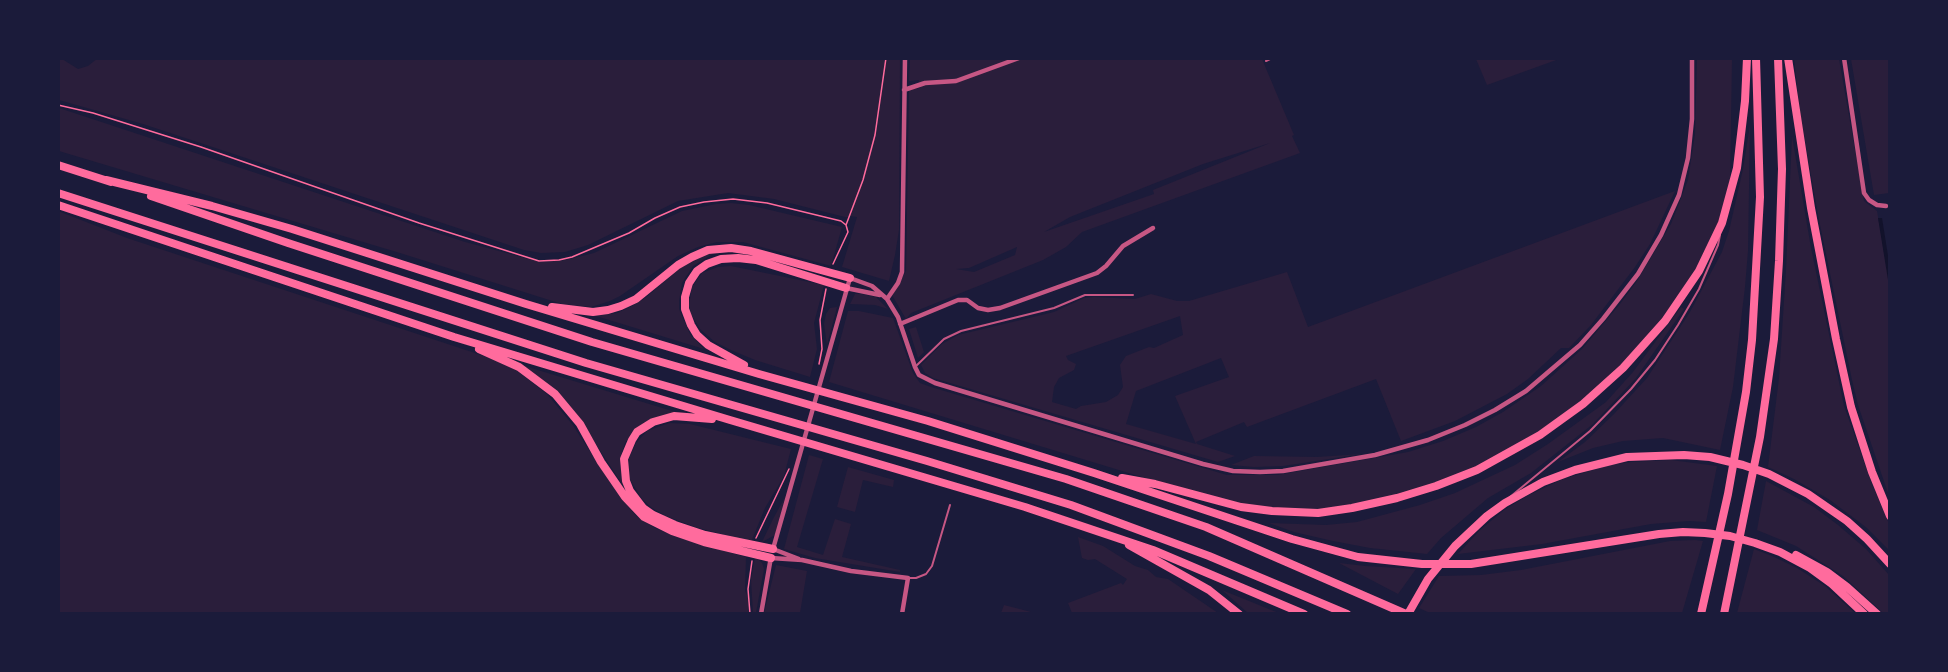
<!DOCTYPE html>
<html>
<head>
<meta charset="utf-8">
<style>
  body { margin:0 }
  #map { position:relative; width:1948px; height:672px; overflow:hidden; background:#1b1b3a; font-family:Montserrat,sans-serif }
  canvas { display:block }
  .frame { position:absolute; inset:0; border:60px solid #1b1b3a; pointer-events:none }
</style>
</head>
<body>
<div id="map">
<canvas width="1948" height="672"></canvas>
<div class="frame"></div>
</div>
<script>
const context = document.querySelector('canvas').getContext('2d');
context.lineJoin = 'round';
function fillPath(path, color) {
  context.fillStyle = color;
  context.fill(path, 'evenodd');
}
function shape(rows) {
  const path = new Path2D();
  for (const r of rows) {
    path.moveTo(r[0], r[1]);
    for (let i = 2; i < r.length; i += 2) path.lineTo(r[i], r[i + 1]);
  }
  return path;
}
function stroke(path, color, width, dash) {
  context.strokeStyle = color;
  context.lineWidth = width;
  context.lineCap = dash ? 'butt' : 'round';
  context.setLineDash(dash || []);
  context.stroke(path);
}
const green = shape([
  [98,58,900,59,899,230,895,255,889,281,842,267,857,217,850,216,849,218,774,199,728,193,678,201,588,245,565,252,541,253,524,250,143,124,59,100,58,59,62,59,78,69,88,66],
  [910,59,1262,59,1294,135,1292,136,1300,153,1082,232,1066,247,1043,260,911,313,906,319,892,295,906,271,909,90,920,88,919,80,909,81],
  [1270,143,1153,190,1154,194,1044,232,1070,217,1203,164],
  [1017,247,1015,255,974,272,956,269,969,268],
  [1476,59,1559,59,1487,85],
  [1697,59,1732,59,1730,181,1725,206,1712,238,1681,296,1645,341,1605,382,1560,417,1503,455,1442,482,1379,502,1321,512,1252,507,1165,484,829,382,848,311,859,311,893,318,913,373,920,383,931,387,1227,475,1277,475,1408,452,1443,441,1476,427,1503,412,1541,386,1582,349,1620,304,1637,281,1671,224,1688,180,1695,134],
  [1794,59,1839,59,1864,201,1877,211,1890,286,1889,496,1858,405,1852,380,1818,215,1800,112],
  [1851,59,1889,59,1889,193,1874,195],
  [59,108,465,242,540,262,566,260,594,253,682,211,716,204,731,203,749,205,842,227,831,266,743,242,717,242,698,247,678,256,620,296,610,301,591,307,562,304,400,253,59,151],
  [1750,125,1748,251,1745,287,1733,387,1720,450,1663,438,1623,441,1593,448,1558,462,1585,442,1614,414,1647,378,1690,312,1722,252,1729,231,1743,169],
  [1792,136,1811,248,1844,406,1872,484,1889,524,1889,550,1867,528,1830,500,1794,479,1768,467,1779,378,1786,270],
  [1675,191,1650,244,1635,267,1591,325,1569,348,1561,348,1528,379,1507,394,1455,421,1401,441,1376,379,1247,427,1244,422,1196,442,1197,444,1235,456,1218,462,933,378,925,373,921,365,942,344,958,335,1054,312,1084,298,1094,297,1135,299,1151,294,1177,301,1189,301,1287,272,1308,327],
  [1180,316,1183,335,1154,348,1149,347,1126,356,1120,365,1123,387,1118,395,1106,402,1081,406,1076,409,1052,402,1054,387,1059,378,1074,370,1076,364,1068,360,1066,356],
  [1221,358,1229,377,1175,396,1196,444,1126,424,1136,391],
  [58,211,127,238,493,359,516,370,547,394,572,424,618,494,637,517,655,528,677,537,746,557,745,591,748,597,749,613,59,613],
  [707,254,713,254,693,266,682,283,679,301,679,309,690,334,704,349,596,316,617,313,630,307,645,298,682,267],
  [731,266,824,285,814,323,817,349,810,377,755,360,731,350,715,342,700,329,691,314,689,305,692,287,702,273,718,267],
  [855,294,862,294,876,297,888,309,875,305,850,304],
  [837,307,827,345,824,324,826,314,830,308],
  [1681,307,1684,309,1636,378,1593,424,1531,473,1488,498,1441,538,1427,554,1370,548,1333,541,1294,532,1269,523,1326,525,1357,522,1420,505,1455,493,1515,465,1548,444,1606,402,1633,372],
  [916,327,924,352,918,358,909,329],
  [518,364,682,414,631,435,625,443,622,452,620,463,624,487,578,417,545,382],
  [669,423,690,424,791,449,784,476,765,508,751,542,695,527,666,516,652,508,642,499,629,478,628,469,629,458,636,443,647,431],
  [1362,454,1283,466,1254,467,1231,465,1254,456,1317,457],
  [809,455,823,459,797,547,823,555,835,519,851,524,842,557,900,570,900,572,815,558,784,549],
  [1671,460,1717,466,1706,522,1689,521,1651,524,1542,544,1458,554,1479,531,1504,510,1529,495,1563,479,1610,465,1631,462],
  [848,467,894,480,893,487,863,480,855,512,837,507],
  [1766,481,1814,507,1838,525,1866,549,1889,575,1889,613,1883,613,1843,576,1796,546,1757,530],
  [785,497,775,535,762,542,773,519],
  [1078,537,1103,546,1135,566,1148,570,1156,577,1168,579,1218,613,1072,613,1068,603,1121,583,1123,585,1127,579,1095,559,1088,560,1082,558],
  [1695,540,1703,541,1682,613,1432,614,1419,608,1439,576,1481,575,1521,570,1670,541],
  [1754,549,1772,556,1797,568,1825,586,1855,613,1737,613],
  [755,558,757,558,762,563,764,569,756,613,753,614,751,579],
  [1339,563,1365,566,1416,569,1398,594],
  [776,565,807,571,800,613,764,613],
  [1222,590,1271,610,1279,613,1248,613],
  [1004,605,1035,613,1001,613]
]);
const water = shape([
  [1878,218,1882,218,1889,262,1889,286]
]);
const path = shape([
  [58,105,93,113,201,147,419,223,539,261,559,260,572,257,629,233,655,218,680,207,704,202,733,199,767,203,841,221,846,225],
  [833,264,848,232,846,225,863,180,875,135,886,58],
  [819,364,822,349,820,320,826,289],
  [756,538,789,469],
  [750,614,748,589,752,561]
]);
const service = shape([
  [1266,61,1272,58],
  [915,367,944,339,961,331,1054,308,1085,295,1133,295],
  [1510,497,1590,431,1631,389,1655,360,1678,325,1699,289,1718,245,1720,235],
  [908,578,916,578,926,574,932,566,950,505]
]);
const minor = shape([
  [1844,58,1864,193,1869,200,1877,205,1886,206],
  [904,90,925,83,956,81,1019,58],
  [846,288,880,295],
  [887,299,898,283,902,272,905,58],
  [900,324,958,300,967,300,978,308,988,310,1000,308,1097,273,1106,266,1123,246,1153,228],
  [773,549,850,278,872,286,887,299,898,317,915,367,919,375,935,383,1203,464,1233,471,1260,472,1283,471,1375,455,1428,440,1465,425,1495,410,1526,391,1580,345,1603,319,1638,274,1661,235,1679,195,1688,158,1692,119,1692,58],
  [773,549,799,559],
  [771,558,802,560,851,571,908,578,902,614],
  [761,614,771,557]
]);
const motorway = shape([
  [1788,58,1811,208,1836,339,1851,407,1872,472,1890,516],
  [58,165,111,182],
  [106,180,212,206,292,229,526,304,759,374,928,421,1094,473,1292,539,1358,557,1422,564,1471,564,1659,534,1683,532,1705,533,1730,536,1755,543,1780,552,1810,568,1832,584,1864,614],
  [58,193,586,363,927,461,1071,505,1209,556,1347,614],
  [151,196,288,243,592,342,1066,479,1206,527,1406,614],
  [58,205,454,337,730,420,1025,507,1153,550,1304,614],
  [552,307,593,312,608,310,621,306,636,299,678,265,692,257,708,250,731,248,751,251,850,278],
  [479,349,519,367,555,394,580,424,601,462,625,497,644,517,672,531,704,542,771,558],
  [744,365,708,345,697,335,691,325,685,309,685,297,689,283,697,271,707,264,721,259,738,258,756,260,846,288],
  [712,419,674,416,653,422,637,432,632,440,624,459,626,481,630,491,643,508,653,515,675,525,705,535,773,549],
  [1122,478,1155,484,1241,507,1272,511,1318,513,1352,508,1397,498,1436,486,1477,470,1540,435,1583,404,1623,368,1665,321,1699,271,1722,223,1737,168,1745,101,1747,58],
  [1129,545,1209,590,1239,614],
  [1796,555,1827,572,1847,587,1877,614],
  [1408,614,1428,579,1455,546,1487,516,1505,503,1543,482,1575,470,1627,457,1684,455,1710,457,1743,465,1769,474,1808,494,1847,521,1867,539,1890,564],
  [1701,614,1728,494,1746,392,1752,340,1760,197,1756,58],
  [1724,614,1760,437,1774,339,1779,261,1782,169,1778,58]
]);
fillPath(green, '#2a1e3b');
fillPath(water, '#12122b');
stroke(path, '#ff6b9d', 1.5);
stroke(service, '#c65784', 2);
stroke(minor, '#c65784', 4.5);
stroke(motorway, '#ff6b9d', 8);
</script>
</body>
</html>
